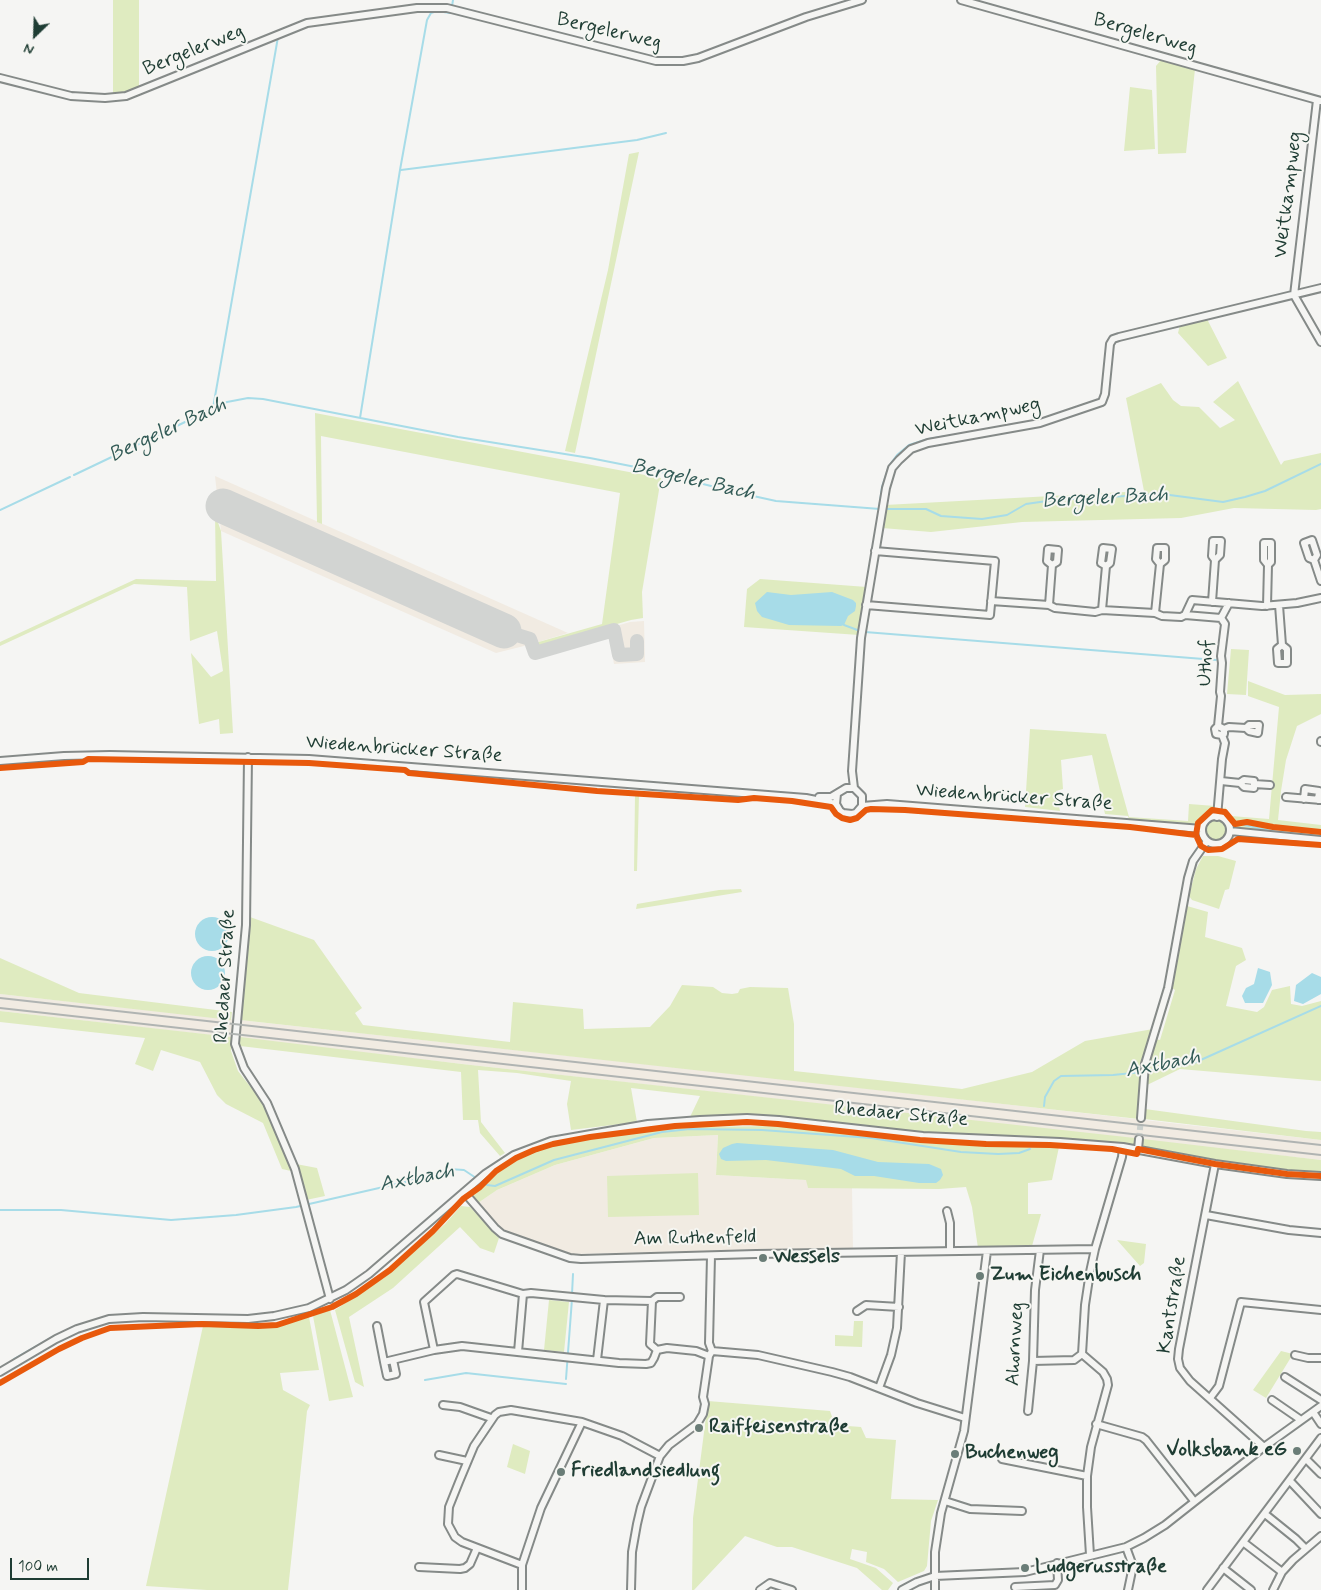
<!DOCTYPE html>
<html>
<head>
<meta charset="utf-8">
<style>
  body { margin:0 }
  #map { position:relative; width:1321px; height:1590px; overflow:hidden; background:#f5f5f3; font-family:Mynerve,sans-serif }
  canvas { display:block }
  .north { position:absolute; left:10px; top:10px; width:50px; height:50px; -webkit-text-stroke:4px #f6f6f2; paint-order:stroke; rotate:204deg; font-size:14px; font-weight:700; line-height:20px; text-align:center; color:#1f3d34 }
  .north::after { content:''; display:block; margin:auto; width:18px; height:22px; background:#1f3d34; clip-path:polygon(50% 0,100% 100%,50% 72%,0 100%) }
  .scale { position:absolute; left:10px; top:1558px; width:79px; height:22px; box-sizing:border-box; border:2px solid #1f3d34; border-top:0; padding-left:6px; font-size:15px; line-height:18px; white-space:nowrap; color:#1f3d34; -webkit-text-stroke:4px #f6f6f2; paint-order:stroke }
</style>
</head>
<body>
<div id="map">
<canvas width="1321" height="1590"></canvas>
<div class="north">N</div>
<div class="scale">100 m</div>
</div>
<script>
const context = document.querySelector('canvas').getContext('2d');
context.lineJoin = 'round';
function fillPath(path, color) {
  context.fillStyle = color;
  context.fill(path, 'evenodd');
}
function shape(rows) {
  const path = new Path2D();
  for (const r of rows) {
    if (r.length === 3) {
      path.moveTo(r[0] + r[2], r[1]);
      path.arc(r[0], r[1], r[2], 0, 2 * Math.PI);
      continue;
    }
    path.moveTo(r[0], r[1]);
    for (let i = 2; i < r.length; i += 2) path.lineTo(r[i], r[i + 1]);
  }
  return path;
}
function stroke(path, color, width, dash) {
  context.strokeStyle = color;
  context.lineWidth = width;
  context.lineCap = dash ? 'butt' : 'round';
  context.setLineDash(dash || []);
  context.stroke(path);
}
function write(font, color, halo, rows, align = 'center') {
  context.font = font + ' Mynerve,sans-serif';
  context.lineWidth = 4;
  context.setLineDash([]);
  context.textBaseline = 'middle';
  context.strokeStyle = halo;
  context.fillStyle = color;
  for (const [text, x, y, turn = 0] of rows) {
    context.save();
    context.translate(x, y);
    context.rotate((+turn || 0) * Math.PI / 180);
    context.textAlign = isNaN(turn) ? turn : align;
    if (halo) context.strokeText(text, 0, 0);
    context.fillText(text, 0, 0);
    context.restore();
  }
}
const built = shape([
  [215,476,568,633,535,643,536,649,630,622,644,621,645,662,614,664,609,636,532,659,528,645,496,653,221,531],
  [0,994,792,1080,1321,1140,1321,1160,462,1064,0,1011],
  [718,1135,716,1175,807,1180,808,1188,852,1188,853,1249,570,1254,503,1232,478,1203,497,1190,555,1165,654,1138]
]);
const green = shape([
  [113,0,139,0,139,88,113,94],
  [1161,60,1195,69,1186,153,1158,154,1156,66],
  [1130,87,1152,90,1155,149,1124,151],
  [639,152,575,453,565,451,608,270,629,154],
  [1207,319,1227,358,1208,366,1178,333,1180,325],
  [1238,381,1281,465,1284,461,1321,453,1321,509,1316,510,1234,508,1181,518,1022,522,931,532,882,528,885,505,1144,491,1126,398,1161,383,1173,400,1181,406,1199,407,1220,428,1235,420,1213,402],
  [315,413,661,478,642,592,643,618,631,620,536,647,535,643,602,624,620,493,321,436,322,524,317,522],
  [215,514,221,531,233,733,220,734,219,719,199,724,191,653,211,677,223,671,217,631,190,641,187,587,134,584,0,646,0,642,136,579,216,581],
  [760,579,867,587,859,635,744,627,747,589],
  [1231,649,1249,650,1246,695,1227,694],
  [1248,681,1285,695,1321,694,1321,714,1297,726,1286,760,1281,791,1278,820,1321,825,1321,838,1238,829,1232,825,1223,812,1225,807,1231,816,1269,819,1279,707,1248,696],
  [1030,729,1106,734,1129,817,1188,821,1189,804,1215,806,1214,809,1212,809,1196,824,1129,820,1128,816,1105,814,1092,755,1061,760,1063,789,1056,791,1060,811,1025,807],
  [635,795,639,795,637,871,634,871],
  [1216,830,11],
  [1203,856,1218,856,1236,861,1229,889,1225,890,1219,909,1192,900,1189,896,1196,869],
  [741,889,742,892,636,909,637,904,719,890],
  [1187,906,1208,912,1205,937,1242,948,1246,960,1236,966,1226,1006,1257,1012,1264,1007,1272,990,1290,986,1291,1004,1302,1006,1321,1001,1321,1081,1180,1069,1147,1085,1148,1065,1155,1039,1160,1040,1175,990,1172,988,1181,930],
  [250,917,314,940,362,1008,355,1013,363,1025,510,1042,513,1002,583,1009,584,1029,650,1027,670,1006,682,985,713,987,722,993,732,994,738,993,740,989,750,987,788,988,794,1024,794,1071,962,1089,1032,1072,1085,1041,1153,1029,1139,1119,240,1020],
  [0,958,79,993,232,1012,231,1020,0,994],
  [0,1011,231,1037,231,1051,238,1071,264,1104,291,1171,282,1169,263,1123,226,1104,217,1095,200,1062,161,1050,153,1071,135,1064,145,1038,0,1022],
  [240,1037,462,1064,1135,1138,1135,1145,1050,1137,922,1132,779,1116,690,1117,700,1096,631,1088,637,1122,571,1130,567,1104,571,1081,517,1073,478,1070,481,1122,505,1153,500,1156,480,1133,478,1120,463,1120,461,1072,240,1046],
  [1145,1109,1306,1131,1321,1132,1321,1140,1144,1119],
  [778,1126,922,1143,1059,1147,1052,1180,1028,1183,1028,1214,1041,1214,1032,1246,978,1248,972,1207,966,1187,939,1189,808,1188,806,1180,716,1175,718,1135,654,1138,555,1165,497,1190,478,1203,471,1195,471,1193,482,1187,497,1172,517,1159,553,1146,590,1139,674,1127],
  [1143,1139,1321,1160,1321,1173,1288,1171,1215,1161,1143,1148],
  [296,1164,317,1168,325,1196,306,1200],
  [698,1173,699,1215,608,1217,607,1176],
  [461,1206,470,1207,499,1238,494,1253,480,1248,460,1227,393,1288,349,1317,364,1387,355,1382,335,1310,385,1277,445,1224],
  [1117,1240,1146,1244,1144,1263,1140,1266],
  [549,1300,569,1302,564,1352,544,1350],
  [330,1310,353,1397,329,1401,313,1316],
  [309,1317,319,1370,280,1373,283,1390,310,1405,307,1411,288,1590,207,1590,146,1586,203,1326,245,1328,277,1327],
  [854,1321,863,1321,862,1347,835,1346,835,1335,853,1336],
  [1281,1351,1293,1354,1266,1398,1253,1390],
  [708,1401,830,1411,835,1425,861,1427,866,1438,896,1440,891,1499,938,1500,931,1521,927,1566,924,1571,898,1582,884,1569,866,1562,867,1552,852,1549,850,1559,876,1568,893,1583,888,1590,882,1590,857,1568,792,1547,777,1547,745,1536,694,1590,692,1590,693,1518],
  [513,1444,530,1451,525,1474,507,1467]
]);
const water = shape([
  [767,592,791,595,832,592,853,600,856,603,856,606,855,611,848,616,844,625,841,626,789,625,762,617,757,611,755,603],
  [212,934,17],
  [208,973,17],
  [1258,968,1270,972,1272,985,1263,1003,1245,1003,1242,996,1246,988,1254,984],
  [1312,973,1321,977,1321,994,1303,1004,1294,1001,1296,985],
  [737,1143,833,1150,878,1162,929,1164,941,1169,943,1175,940,1180,936,1183,919,1183,874,1176,855,1176,841,1169,766,1160,726,1161,721,1159,719,1154,723,1148,732,1144]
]);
const stream = shape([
  [452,6,453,0],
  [401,170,637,140,666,133],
  [213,408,278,37],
  [360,418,400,170,427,20,431,13,437,11,450,13],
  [74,475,227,402,248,398,263,399,458,437,590,458,681,476,695,482,735,492,776,501,880,509],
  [879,509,882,487,889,466,897,455,909,445,928,439,973,432],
  [884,509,926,509,941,516,982,519,1007,515,1026,504,1054,500,1162,494,1223,502,1245,497,1265,491,1321,464],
  [0,510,70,477],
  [844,625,860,631],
  [865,632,1216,660],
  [1244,825,1271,831,1321,836],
  [1146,1071,1194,1063,1321,1006],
  [1044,1106,1045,1097,1054,1081,1061,1076,1113,1075,1142,1072],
  [480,1181,487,1185,495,1186,554,1160,662,1132,690,1129,762,1130,871,1138,961,1152,998,1154,1019,1153,1030,1149],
  [0,1210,61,1210,171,1220,236,1215,296,1207,414,1180,449,1169,464,1170,476,1178],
  [572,1294,573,1274],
  [14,1359,54,1336],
  [566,1379,572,1299],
  [425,1380,466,1373,566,1384]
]);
const taxiway = shape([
  [504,631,530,639,535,653,614,630,619,655,637,654,637,641]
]);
const runway = shape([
  [223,506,504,631]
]);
const minorTunnel = shape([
  [1139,1139,1141,1118]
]);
const minor = shape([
  [961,0,1321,101],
  [0,78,71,96,105,98,126,96,307,23,417,8,447,8,656,61,683,61,698,58,806,17,862,0],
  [1317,100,1294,295,1321,342],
  [1314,560,1317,555,1312,540,1304,543,1309,558,1314,560,1321,581],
  [991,601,1049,605,1055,608,1095,612,1102,610,1155,613,1162,616,1181,617,1185,615,1221,618],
  [1212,602,1215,560,1212,556,1213,541,1221,541,1220,555,1215,560],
  [866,605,990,615,995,561,875,551],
  [1049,605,1052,565,1047,561,1048,549,1058,550,1057,562,1052,565],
  [1279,605,1282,645,1277,649,1278,663,1287,663,1287,649,1282,645],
  [1267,606,1268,565,1264,560,1264,543,1271,543,1271,562,1268,565],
  [1102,610,1106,566,1101,563,1103,548,1112,549,1110,563,1106,566],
  [1155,613,1160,564,1165,560,1165,548,1157,548,1156,559,1160,564],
  [1185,615,1192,600,1262,606,1297,603,1321,598],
  [1218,726,1224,729,1224,734,1222,735,1216,734,1215,729,1218,726,1221,696,1220,692,1222,663,1221,656,1225,624,1221,618,1229,603],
  [1224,729,1229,727,1246,728,1249,731,1258,733,1259,725,1249,725,1246,728],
  [1321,741,1321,742],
  [248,757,246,925,235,1044,244,1068,267,1103,295,1169,330,1299],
  [0,761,64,756,110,755,309,759,806,798,836,804],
  [1221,781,1240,783,1244,787,1254,788,1254,784,1270,785],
  [1240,783,1244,780,1254,781,1254,784],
  [854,788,852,771,861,638,886,488,892,468,899,460,911,449,928,443,1040,423,1102,402,1105,394,1110,344,1113,339,1119,337,1321,288],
  [819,797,831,797,846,788,854,788,862,796,862,806,856,813,852,814,843,813,840,811,836,804,837,794],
  [1286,797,1321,800],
  [1304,799,1305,789,1319,791,1318,800],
  [862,806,887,804,1202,829],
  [1216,830,14],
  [1217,817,1222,759,1225,743,1222,735],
  [1230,831,1321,840],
  [1141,1118,1145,1064,1168,988,1188,878,1193,861,1207,841],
  [1138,1149,1139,1139],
  [1215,1164,1179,1349,1178,1359,1180,1368,1190,1381,1264,1447],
  [464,1192,495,1228,502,1234,570,1258,581,1259,756,1254,1095,1249],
  [947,1211,950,1223,950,1251],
  [1206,1215,1289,1230,1321,1233],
  [680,1297,657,1297,652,1301,650,1344,657,1350,667,1348,696,1351,709,1356],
  [857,1311,866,1305,899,1307],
  [377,1326,384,1362],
  [434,1350,424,1302,454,1275,457,1274,523,1294,531,1293,604,1300,652,1301],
  [712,1351,758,1355,832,1372,850,1377,917,1403,965,1418],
  [518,1352,523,1294],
  [1082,1354,1085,1305,1090,1272,1095,1249,1122,1157,1123,1147],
  [1295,1355,1308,1358,1321,1358],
  [393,1360,396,1374,387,1376,384,1362,434,1350,462,1346,619,1363,646,1364,651,1363,654,1358,657,1350],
  [597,1360,604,1300],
  [1033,1361,1074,1360,1082,1354,1103,1372,1107,1379,1108,1385,1091,1447,1087,1476,1087,1507,1090,1555],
  [0,1372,56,1339,77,1329,109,1319,143,1317,248,1319,274,1316,309,1308,346,1290,369,1274,485,1174,514,1155,551,1141,648,1124,700,1120,747,1118,779,1120,923,1136,1060,1142,1123,1147,1215,1164,1287,1174,1321,1176],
  [1285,1377,1321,1400],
  [879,1388,891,1355,897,1328,901,1252],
  [1210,1398,1219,1386,1241,1302,1321,1310],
  [1272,1400,1301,1420],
  [443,1405,460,1407,491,1418],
  [1028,1411,1033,1361,1035,1290,1040,1250],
  [1313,1412,1321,1424],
  [1096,1424,1142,1437,1146,1440,1194,1501],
  [439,1455,467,1461],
  [1002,1459,1087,1476],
  [1306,1459,1321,1474],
  [1290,1481,1321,1514],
  [945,1501,970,1509,1022,1511],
  [1265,1514,1296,1539,1305,1548],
  [1243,1542,1282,1572],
  [1126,1547,1133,1566,1128,1590],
  [522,1565,462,1542,455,1537,448,1524,449,1507,459,1482,474,1446,495,1415,499,1412,511,1410,582,1422,622,1436,660,1456],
  [419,1567,460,1569,465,1568,470,1564,477,1548],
  [1223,1568,1251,1590],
  [1015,1587,1055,1585,1058,1580,1057,1563],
  [522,1590,522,1565,541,1508,582,1422],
  [631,1590,632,1552,637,1524,641,1507,660,1456,669,1445,697,1424,703,1414,705,1404,703,1397,709,1356,712,1351,709,1343,711,1256],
  [760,1590,770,1583,792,1590],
  [902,1590,917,1582,935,1576,1025,1572,1126,1547,1144,1538,1165,1525,1264,1447,1321,1406],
  [935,1590,935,1552,941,1513,964,1431,987,1251],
  [1207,1590,1321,1438],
  [1273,1590,1282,1572,1293,1560,1321,1536]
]);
const rail = shape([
  [0,998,1321,1145],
  [0,1008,1321,1155]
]);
const cycleway = shape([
  [0,768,83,762,88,759,309,763,405,770,409,773,597,791,738,800,754,798,792,801,831,807,836,814,842,818,850,820,857,818,866,810,871,809,905,810,1130,827,1196,835],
  [1321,832,1273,827,1247,822,1235,824,1225,812,1212,810,1198,823,1196,835,1201,846,1208,850,1222,849,1238,839,1321,845],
  [0,1383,59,1349,82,1338,110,1328,202,1324,258,1326,277,1325,332,1307,356,1294,390,1270,433,1231,463,1199,480,1187,496,1171,516,1158,534,1150,553,1144,590,1137,675,1126,747,1122,778,1124,920,1140,986,1144,1050,1145,1112,1149,1137,1154,1138,1149,1215,1164,1287,1174,1321,1176]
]);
const markers = [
  [763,1258,5,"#6a7d77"],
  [980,1276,5,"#6a7d77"],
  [699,1428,5,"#6a7d77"],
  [1297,1451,5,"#6a7d77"],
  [955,1454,5,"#6a7d77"],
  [561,1472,5,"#6a7d77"],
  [1025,1568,5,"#6a7d77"]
];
const streetNames = [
  ["Bergelerweg",609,32,13],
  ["Bergelerweg",1145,35,16],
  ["Bergelerweg",194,51,-22],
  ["Weitkampweg",1289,195,-83],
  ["Weitkampweg",978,418,-12],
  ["Uthof",1207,663,-87],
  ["Wiedenbrücker Straße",404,750,4],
  ["Wiedenbrücker Straße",1014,798,4],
  ["Rhedaer Straße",226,976,-87],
  ["Rhedaer Straße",901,1115,5],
  ["Am Ruthenfeld",695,1239,-1],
  ["Kantstraße",1173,1305,-81],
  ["Ahornweg",1016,1344,-87]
];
const poiNames = [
  ["Wessels",773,1258],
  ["Zum Eichenbusch",990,1276],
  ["Raiffeisenstraße",709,1428],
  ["Volksbank eG",1287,1451,"right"],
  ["Buchenweg",965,1454],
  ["Friedlandsiedlung",571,1472],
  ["Ludgerusstraße",1035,1568]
];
const waterNames = [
  ["Bergeler Bach",168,431,-25],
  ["Bergeler Bach",693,481,13],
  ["Bergeler Bach",1105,499,-3],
  ["Axtbach",1163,1065,-11],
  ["Axtbach",417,1179,-11]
];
fillPath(built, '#f1ebe2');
fillPath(green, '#dfebc0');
fillPath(water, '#a7dce8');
stroke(stream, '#a7dce8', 2);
stroke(taxiway, '#d2d4d2', 14);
stroke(runway, '#d2d4d2', 35);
stroke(minorTunnel, '#cad0cd', 6, [6, 3]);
stroke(minor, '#858a88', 10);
stroke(minor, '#f5f5f3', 6);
stroke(rail, '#b0b4b2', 2);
stroke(cycleway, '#e8590c', 6);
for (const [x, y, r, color] of markers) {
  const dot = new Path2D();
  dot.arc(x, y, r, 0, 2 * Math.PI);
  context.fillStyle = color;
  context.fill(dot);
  stroke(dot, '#f6f6f2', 2);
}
write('20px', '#1f3d34', '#f6f6f2', streetNames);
write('bold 20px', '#1f3d34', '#f6f6f2', poiNames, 'left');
write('italic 21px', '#335b57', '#f6f6f2', waterNames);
</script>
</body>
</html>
